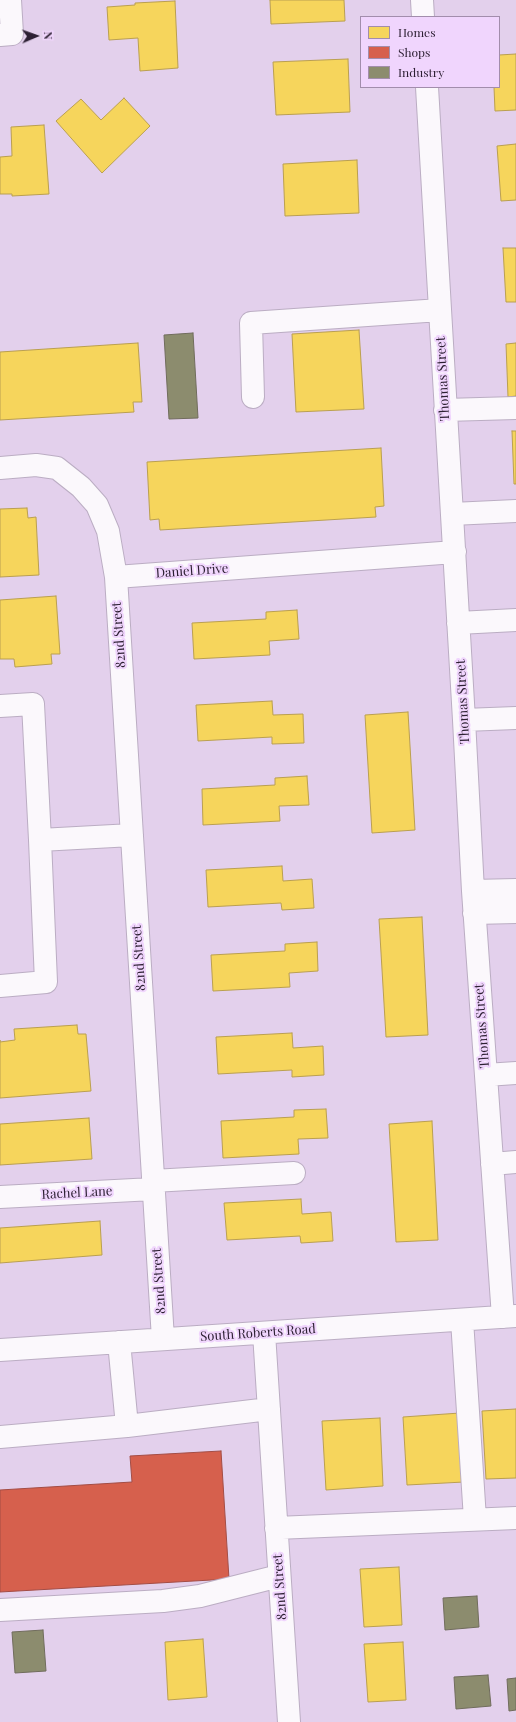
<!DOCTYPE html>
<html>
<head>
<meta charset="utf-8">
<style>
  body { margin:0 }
  #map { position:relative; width:516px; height:1722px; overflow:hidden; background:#e3d0ec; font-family:"Playfair Display",serif }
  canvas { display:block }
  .legend { position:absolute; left:360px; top:16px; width:140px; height:72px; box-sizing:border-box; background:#f0d5fd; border:1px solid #a28dac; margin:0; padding:5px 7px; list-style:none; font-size:12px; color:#2d2033 }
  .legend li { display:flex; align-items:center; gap:8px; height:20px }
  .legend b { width:20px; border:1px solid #a28dac }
  .north { position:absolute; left:16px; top:16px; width:40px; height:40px; -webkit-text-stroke:3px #f0d5fd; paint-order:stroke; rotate:88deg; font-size:11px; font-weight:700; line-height:16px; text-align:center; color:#2d2033 }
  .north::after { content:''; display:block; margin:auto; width:14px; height:18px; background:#2d2033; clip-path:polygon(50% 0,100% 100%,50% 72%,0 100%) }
</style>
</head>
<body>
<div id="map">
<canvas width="516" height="1722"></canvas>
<ul class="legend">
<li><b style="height:11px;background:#f6d55c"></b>Homes</li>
<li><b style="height:11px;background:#d6604d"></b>Shops</li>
<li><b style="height:11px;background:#8c8c6e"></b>Industry</li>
</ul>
<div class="north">N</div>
</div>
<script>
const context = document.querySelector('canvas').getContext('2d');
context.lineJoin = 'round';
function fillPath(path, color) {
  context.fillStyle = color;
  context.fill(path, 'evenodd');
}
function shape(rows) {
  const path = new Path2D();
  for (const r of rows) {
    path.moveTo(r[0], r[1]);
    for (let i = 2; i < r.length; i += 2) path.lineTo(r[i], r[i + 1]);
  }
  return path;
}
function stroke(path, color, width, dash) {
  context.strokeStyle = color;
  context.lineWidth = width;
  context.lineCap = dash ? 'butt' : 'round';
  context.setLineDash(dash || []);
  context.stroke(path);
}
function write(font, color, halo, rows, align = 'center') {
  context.font = font + ' "Playfair Display",serif';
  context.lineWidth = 4;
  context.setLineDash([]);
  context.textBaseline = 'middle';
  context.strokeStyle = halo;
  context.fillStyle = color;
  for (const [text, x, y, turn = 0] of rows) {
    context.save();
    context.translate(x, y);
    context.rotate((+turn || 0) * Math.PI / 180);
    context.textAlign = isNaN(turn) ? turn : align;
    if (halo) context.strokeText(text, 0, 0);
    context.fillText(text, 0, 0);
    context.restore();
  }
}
const homes = shape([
  [270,0,344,0,345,21,271,24,270,0],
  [175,1,178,68,140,71,138,38,109,40,107,7,135,5,135,3,175,1],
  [516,54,516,110,495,111,494,87,499,87,499,55,516,54],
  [348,59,350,112,276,115,273,62,348,59],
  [124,98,150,126,102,173,56,121,81,99,101,120,124,98],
  [44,125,49,194,12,196,12,194,0,194,0,157,12,156,11,127,44,125],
  [516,144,516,200,501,201,497,146,516,144],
  [357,160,359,213,285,216,283,164,357,160],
  [503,248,516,248,516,302,506,302,503,248],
  [359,330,364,409,296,412,292,334,359,330],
  [138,343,142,402,133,402,134,412,0,420,0,352,138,343],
  [516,343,516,396,508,397,506,344,516,343],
  [512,431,516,431,516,484,514,484,512,431],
  [381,448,384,506,375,507,376,517,160,530,159,519,150,520,147,462,381,448],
  [27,508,28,518,36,517,39,575,0,577,0,509,27,508],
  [56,596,60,654,51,654,52,664,15,667,14,659,0,659,0,600,56,596],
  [297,610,299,639,269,641,270,655,194,659,192,623,266,619,266,612,297,610],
  [272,701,273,715,303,714,304,743,272,744,272,737,198,741,196,705,272,701],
  [408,712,415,830,372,833,365,715,408,712],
  [307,776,309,805,279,806,280,821,203,825,202,789,275,785,275,778,307,776],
  [282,866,283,881,312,879,314,908,282,910,281,903,208,907,206,870,282,866],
  [422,917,428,1035,386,1037,379,919,422,917],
  [317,942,318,971,289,973,290,987,213,991,211,955,285,951,285,944,317,942],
  [77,1025,78,1034,86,1034,91,1091,0,1098,0,1040,0,1042,15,1040,14,1029,77,1025],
  [292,1033,293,1048,323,1046,324,1075,292,1077,292,1070,218,1074,216,1037,292,1033],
  [326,1109,328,1138,298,1139,299,1154,223,1158,221,1121,294,1117,294,1110,326,1109],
  [89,1118,92,1159,0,1165,0,1124,89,1118],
  [432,1121,438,1240,396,1242,389,1124,432,1121],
  [301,1199,302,1214,331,1212,333,1241,301,1243,300,1236,227,1240,224,1203,301,1199],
  [100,1221,102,1255,0,1263,0,1228,100,1221],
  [516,1409,516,1478,486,1479,482,1411,516,1409],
  [460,1413,464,1482,407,1485,403,1417,460,1413],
  [380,1418,383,1486,326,1490,322,1421,380,1418],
  [399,1567,402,1625,364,1627,360,1569,399,1567],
  [203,1639,207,1697,168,1700,165,1642,203,1639],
  [403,1642,406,1700,368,1702,364,1644,403,1642]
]);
const shops = shape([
  [221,1451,229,1579,0,1592,0,1490,132,1482,130,1456,221,1451]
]);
const industry = shape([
  [193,333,198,418,169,419,164,335,193,333],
  [477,1596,479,1627,445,1630,443,1598,477,1596],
  [43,1630,46,1671,15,1673,12,1632,43,1630],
  [488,1675,491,1706,456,1709,454,1677,488,1675],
  [516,1678,516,1710,509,1711,507,1679,516,1678]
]);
const minor = shape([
  [422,0,423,17],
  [0,35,12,34,10,0],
  [427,87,464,720,473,891,503,1317],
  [253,397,251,323,440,310],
  [445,410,516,408],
  [0,468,36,465,57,468,81,487,97,505,108,531,116,577,163,1339],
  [452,514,516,511],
  [116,577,455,552],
  [458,623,516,620],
  [0,706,33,704,40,840],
  [464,720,516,718],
  [473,891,516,890],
  [474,913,516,912],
  [0,986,46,982,40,840,132,835],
  [486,1075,516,1073],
  [492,1164,516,1162],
  [153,1181,294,1173],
  [0,1197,153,1189],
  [462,1320,475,1519],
  [264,1333,289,1722],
  [0,1350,516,1316],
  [127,1426,269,1409],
  [0,1437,127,1426,119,1342],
  [276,1528,516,1518],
  [0,1610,163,1601,200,1596,279,1576]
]);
const streetNames = [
  ["Thomas Street",443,379,-93],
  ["Daniel Drive",192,571,-4],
  ["82nd Street",119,635,-94],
  ["Thomas Street",463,702,-93],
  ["82nd Street",139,958,-94],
  ["Thomas Street",482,1026,-94],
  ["Rachel Lane",77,1193,-3],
  ["82nd Street",159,1281,-94],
  ["South Roberts Road",258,1333,-4],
  ["82nd Street",280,1587,-94]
];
fillPath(homes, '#f6d55c');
stroke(homes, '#ba9f50', 1);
fillPath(shops, '#d6604d');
stroke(shops, '#a34d45', 1);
fillPath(industry, '#8c8c6e');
stroke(industry, '#706c5c', 1);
stroke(minor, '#bbadc3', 24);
stroke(minor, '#fbf8fc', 22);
write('13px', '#2d2033', '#f0d5fd', streetNames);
</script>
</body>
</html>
